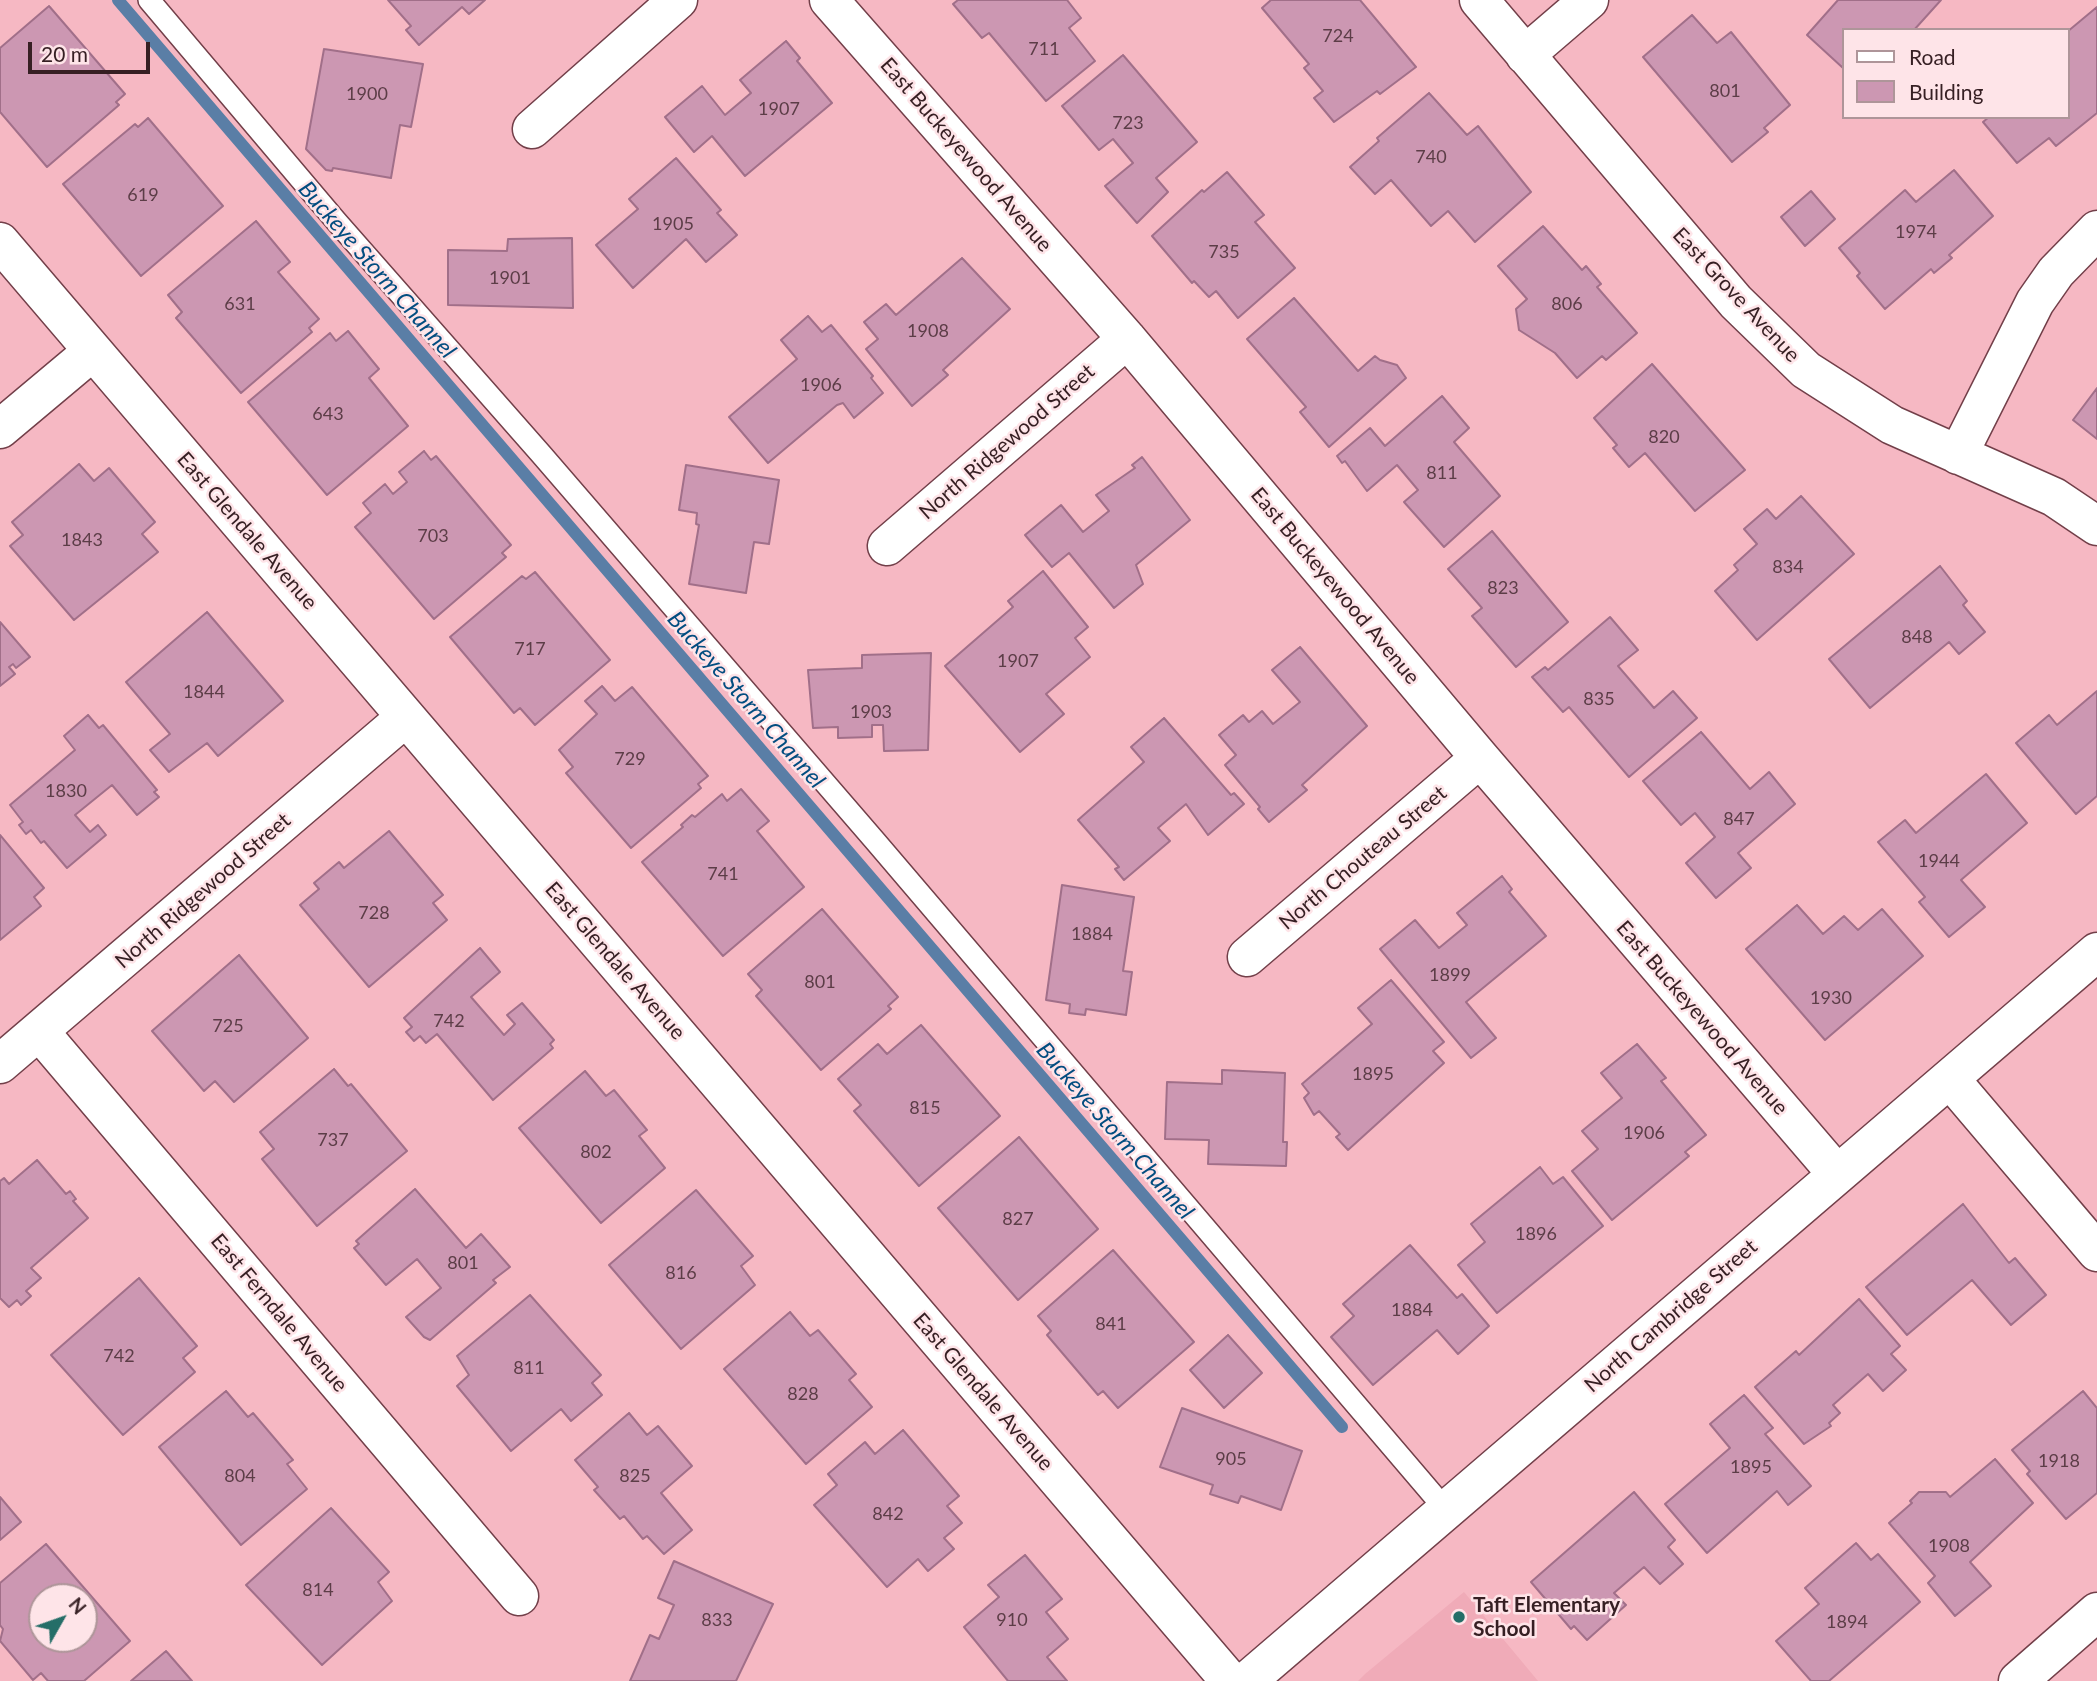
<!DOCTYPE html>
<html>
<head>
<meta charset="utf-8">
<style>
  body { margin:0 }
  #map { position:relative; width:2097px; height:1681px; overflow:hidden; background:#f6b8c3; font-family:Lato,sans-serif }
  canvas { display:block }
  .legend { position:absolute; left:1842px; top:28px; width:228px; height:91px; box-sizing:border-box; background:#fee4e8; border:2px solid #ae9599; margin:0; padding:9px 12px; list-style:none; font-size:21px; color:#361f23 }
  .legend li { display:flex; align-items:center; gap:14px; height:35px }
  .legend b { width:35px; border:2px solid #ae9599 }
  .north { position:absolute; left:28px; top:1583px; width:70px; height:70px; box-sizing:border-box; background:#fee4e8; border:2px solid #ae9599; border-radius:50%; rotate:50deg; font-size:19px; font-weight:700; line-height:28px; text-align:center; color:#361f23 }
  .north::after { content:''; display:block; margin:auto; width:24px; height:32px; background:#256e68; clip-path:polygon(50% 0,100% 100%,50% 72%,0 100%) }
  .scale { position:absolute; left:28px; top:42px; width:122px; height:32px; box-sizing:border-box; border:4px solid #361f23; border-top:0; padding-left:9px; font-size:21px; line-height:24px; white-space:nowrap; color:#361f23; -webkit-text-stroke:5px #fee4e8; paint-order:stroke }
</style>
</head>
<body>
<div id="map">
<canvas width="2097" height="1681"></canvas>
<ul class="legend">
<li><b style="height:9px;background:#fff"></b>Road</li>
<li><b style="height:19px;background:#cc97b2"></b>Building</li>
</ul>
<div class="north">N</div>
<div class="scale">20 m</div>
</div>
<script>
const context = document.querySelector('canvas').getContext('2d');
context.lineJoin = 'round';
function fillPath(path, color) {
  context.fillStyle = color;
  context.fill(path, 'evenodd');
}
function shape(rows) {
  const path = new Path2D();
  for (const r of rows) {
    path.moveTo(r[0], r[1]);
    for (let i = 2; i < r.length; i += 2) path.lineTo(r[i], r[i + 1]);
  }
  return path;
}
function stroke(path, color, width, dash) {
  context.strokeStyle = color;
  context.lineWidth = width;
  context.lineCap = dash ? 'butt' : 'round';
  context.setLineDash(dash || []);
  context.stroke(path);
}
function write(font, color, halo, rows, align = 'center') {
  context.font = font + ' Lato,sans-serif';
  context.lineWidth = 5;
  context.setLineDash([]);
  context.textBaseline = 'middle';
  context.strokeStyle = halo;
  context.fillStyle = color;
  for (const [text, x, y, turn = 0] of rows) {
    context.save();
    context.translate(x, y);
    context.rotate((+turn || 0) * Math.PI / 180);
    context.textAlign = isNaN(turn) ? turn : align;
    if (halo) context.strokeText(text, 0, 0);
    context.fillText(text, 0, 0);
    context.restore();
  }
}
const built = shape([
  [1464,1592,1538,1681,1358,1681,1365,1674]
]);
const stream = shape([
  [118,0,1342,1427]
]);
const building = shape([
  [388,0,485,0,469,14,462,7,419,45,406,30,411,26,388,0],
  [958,0,1067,0,1081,18,1069,28,1095,61,1046,101,989,33,982,38,953,4,958,0],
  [1271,0,1360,0,1416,67,1380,94,1377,91,1334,122,1314,98,1323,91,1304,68,1309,64,1262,8,1271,0],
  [1838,0,1941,0,1914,30,1843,30,1843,68,1807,35,1838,0],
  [49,6,125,94,116,102,119,105,47,167,0,112,0,48,49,6],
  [2097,7,2097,113,2056,146,2049,138,2017,163,1983,122,1989,117,2067,117,2067,32,2097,7],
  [1692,15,1717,43,1731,32,1790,105,1764,128,1768,132,1732,162,1643,57,1692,15],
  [786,41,800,58,797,61,832,103,745,176,712,136,694,152,665,117,702,86,725,115,751,93,740,80,786,41],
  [324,49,423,64,411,127,400,125,391,178,333,168,332,171,326,170,306,149,324,49],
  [1123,55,1197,142,1156,178,1168,192,1137,223,1105,186,1133,163,1113,139,1099,150,1062,106,1123,55],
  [1429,93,1467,135,1478,126,1531,192,1475,242,1448,211,1431,226,1391,180,1375,194,1350,167,1379,141,1377,138,1429,93],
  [148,118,223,206,141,276,63,184,135,124,138,127,148,118],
  [676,158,721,210,717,213,737,235,706,262,686,239,633,288,596,245,638,209,629,199,676,158],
  [1954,170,1993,216,1949,255,1952,258,1934,273,1931,269,1885,309,1857,276,1860,273,1839,248,1905,190,1916,202,1954,170],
  [1227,172,1264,215,1255,222,1295,268,1238,318,1216,291,1209,297,1194,281,1192,283,1152,236,1202,190,1204,192,1227,172],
  [1811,191,1835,219,1805,246,1781,217,1811,191],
  [256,221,290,262,278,272,319,319,309,328,312,332,241,393,176,318,182,312,168,295,256,221],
  [1543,226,1582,270,1586,266,1601,284,1597,287,1637,333,1606,360,1602,356,1577,378,1555,353,1519,330,1516,309,1527,299,1498,266,1543,226],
  [572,238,573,308,448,305,448,250,507,251,508,239,572,238],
  [962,258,1010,309,943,370,948,375,912,406,866,349,878,339,864,322,886,304,896,315,962,258],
  [1294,298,1358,371,1375,356,1380,360,1397,365,1406,378,1329,447,1300,412,1306,407,1247,339,1294,298],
  [808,316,822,332,831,325,873,376,871,378,883,393,854,418,843,403,837,405,768,463,729,417,797,359,781,340,808,316],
  [348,331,379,369,369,378,408,426,327,495,248,402,330,333,336,341,348,331],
  [1652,364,1745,470,1695,511,1645,453,1629,467,1613,448,1617,445,1594,418,1652,364],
  [2097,388,2097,439,2073,420,2097,388],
  [1442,396,1469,428,1454,442,1500,496,1444,547,1404,502,1418,490,1397,465,1367,491,1345,461,1342,463,1337,456,1370,428,1385,446,1442,396],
  [424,451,431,460,436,456,511,545,502,553,506,557,434,619,355,527,371,513,363,503,385,484,393,494,407,482,399,472,424,451],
  [1142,457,1190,520,1136,565,1143,584,1114,608,1069,553,1052,567,1025,535,1061,505,1083,532,1109,511,1096,495,1135,468,1132,465,1142,457],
  [79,464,94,481,109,468,155,522,142,534,158,552,74,620,10,546,23,535,12,522,79,464],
  [686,465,779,480,769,544,754,542,746,593,689,584,699,525,696,524,697,513,679,510,686,465],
  [1801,496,1854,554,1757,640,1715,591,1738,570,1734,565,1757,544,1744,529,1767,509,1776,519,1801,496],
  [1492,531,1568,622,1516,667,1472,616,1482,608,1448,569,1492,531],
  [1940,566,1967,601,1963,605,1985,632,1959,654,1949,642,1870,708,1829,659,1940,566],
  [1043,571,1088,627,1075,638,1090,657,1046,694,1064,714,1020,752,945,666,1013,607,1008,601,1043,571],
  [535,572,610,660,535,725,520,708,514,713,450,637,522,576,526,579,535,572],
  [207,612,283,701,218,756,207,743,169,772,150,750,170,734,126,682,207,612],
  [1610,617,1638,650,1618,666,1654,708,1673,691,1697,718,1629,777,1569,707,1563,712,1532,677,1545,667,1548,670,1610,617],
  [0,622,30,657,16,668,13,664,9,667,15,674,0,686,0,622],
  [1300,647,1367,726,1302,785,1307,790,1269,822,1258,809,1260,807,1225,765,1236,755,1219,735,1243,715,1249,722,1262,711,1273,724,1300,702,1272,670,1300,647],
  [931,653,928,750,884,751,883,725,872,725,872,737,838,738,838,727,813,728,808,670,862,668,862,655,931,653],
  [602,686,615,701,632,687,708,776,698,784,701,788,631,848,566,773,573,767,559,750,597,714,585,701,602,686],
  [2097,691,2097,796,2076,814,2016,743,2049,715,2057,725,2097,691],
  [88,715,99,728,103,725,157,790,154,792,159,797,137,815,112,785,75,815,90,832,98,825,106,835,67,868,44,841,41,843,31,830,26,834,19,825,23,822,10,805,75,750,64,736,88,715],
  [1164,718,1231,795,1234,793,1244,804,1208,835,1186,804,1158,828,1170,841,1124,880,1115,869,1119,867,1078,820,1144,762,1131,747,1164,718],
  [1701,732,1750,789,1769,772,1795,804,1738,853,1751,868,1716,898,1686,863,1715,837,1695,813,1681,825,1643,781,1701,732],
  [1986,774,2027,823,1961,880,1985,907,1949,937,1919,902,1925,897,1878,842,1905,820,1916,833,1986,774],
  [741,789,769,821,757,831,804,887,723,956,642,862,683,827,681,825,692,815,695,817,722,794,727,801,741,789],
  [389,831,443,895,433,903,447,920,369,987,300,905,319,889,314,883,339,862,344,868,389,831],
  [0,835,44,888,34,897,41,906,0,940,0,835],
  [1502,876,1512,889,1509,892,1546,936,1466,1002,1496,1038,1471,1058,1380,949,1415,920,1439,948,1467,925,1457,913,1502,876],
  [1062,885,1134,897,1123,971,1132,972,1126,1015,1086,1009,1085,1015,1069,1013,1070,1004,1046,1000,1062,885],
  [1797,905,1823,934,1844,916,1858,930,1882,909,1923,956,1825,1040,1746,949,1797,905],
  [822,909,898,997,888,1006,891,1009,821,1070,756,996,762,990,748,974,822,909],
  [480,948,500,972,471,997,504,1035,515,1024,507,1015,522,1003,554,1040,550,1044,553,1048,493,1100,437,1034,426,1043,420,1036,414,1041,406,1032,412,1027,404,1018,480,948],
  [239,955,308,1038,234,1102,215,1081,204,1091,152,1031,239,955],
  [1391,980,1444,1042,1433,1051,1444,1063,1348,1150,1336,1137,1340,1134,1319,1111,1314,1115,1304,1098,1309,1093,1302,1084,1372,1024,1358,1008,1391,980],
  [921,1025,1000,1116,919,1186,854,1111,861,1105,838,1079,878,1044,887,1054,921,1025],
  [1637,1044,1666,1078,1661,1081,1706,1135,1685,1152,1689,1156,1612,1220,1572,1171,1598,1149,1582,1131,1622,1098,1601,1073,1637,1044],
  [334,1069,348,1086,351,1084,407,1151,317,1226,262,1159,274,1149,260,1132,334,1069],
  [1222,1070,1285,1073,1283,1142,1287,1142,1286,1166,1208,1164,1209,1140,1165,1139,1167,1082,1222,1084,1222,1070],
  [585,1071,606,1096,614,1090,647,1130,639,1136,665,1168,601,1223,519,1128,585,1071],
  [1019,1137,1098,1229,1018,1300,938,1208,1019,1137],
  [37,1160,66,1194,70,1191,76,1199,73,1201,88,1218,31,1268,41,1278,26,1291,31,1296,21,1305,17,1300,9,1307,0,1298,0,1181,4,1178,9,1184,37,1160],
  [1540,1167,1553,1184,1563,1177,1603,1226,1497,1313,1458,1265,1485,1242,1471,1224,1540,1167],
  [415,1189,466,1248,481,1234,510,1267,493,1280,496,1283,430,1340,424,1337,406,1317,441,1288,417,1259,386,1285,354,1248,359,1244,356,1241,415,1189],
  [696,1190,753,1256,741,1266,755,1285,681,1349,609,1265,696,1190],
  [1963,1204,2009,1263,2015,1258,2046,1295,2011,1325,1972,1280,1907,1335,1866,1287,1963,1204],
  [1410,1245,1457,1298,1462,1294,1489,1326,1458,1354,1437,1330,1373,1385,1331,1337,1354,1316,1343,1304,1410,1245],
  [1113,1250,1194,1342,1118,1408,1103,1391,1098,1395,1047,1335,1051,1331,1038,1316,1113,1250],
  [139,1278,197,1346,183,1358,195,1372,123,1435,51,1355,139,1278],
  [530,1295,601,1375,592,1383,602,1395,571,1421,561,1409,511,1451,457,1386,469,1375,457,1356,530,1295],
  [1859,1299,1900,1346,1891,1354,1906,1370,1883,1391,1868,1374,1833,1405,1840,1413,1829,1423,1831,1426,1804,1444,1755,1387,1796,1351,1799,1355,1859,1299],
  [790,1312,810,1336,818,1330,856,1374,849,1380,872,1407,806,1464,724,1369,790,1312],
  [1228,1335,1262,1373,1224,1408,1190,1370,1228,1335],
  [226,1391,248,1417,253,1413,293,1460,287,1464,307,1489,241,1545,159,1447,226,1391],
  [2083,1391,2097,1408,2097,1493,2066,1519,2027,1474,2030,1471,2012,1450,2083,1391],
  [1744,1395,1773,1428,1765,1434,1811,1486,1788,1505,1777,1491,1707,1553,1665,1504,1730,1448,1710,1424,1744,1395],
  [1182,1408,1302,1451,1281,1510,1241,1496,1238,1503,1210,1494,1213,1485,1160,1467,1182,1408],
  [629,1413,647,1435,658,1426,692,1466,661,1493,692,1530,664,1554,647,1536,643,1539,624,1516,620,1519,594,1490,598,1487,575,1460,629,1413],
  [903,1430,959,1496,947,1506,962,1523,944,1538,954,1549,928,1571,918,1559,887,1587,814,1505,837,1485,828,1474,865,1442,875,1454,903,1430],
  [1995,1459,2033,1503,1970,1562,1991,1586,1955,1616,1928,1583,1935,1576,1889,1523,1912,1503,1910,1501,1919,1492,1946,1492,1950,1497,1995,1459],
  [1634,1492,1675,1540,1668,1547,1683,1564,1660,1584,1644,1567,1614,1593,1626,1605,1587,1640,1574,1626,1571,1629,1531,1582,1634,1492],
  [0,1497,21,1522,0,1540,0,1497],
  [331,1508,389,1572,378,1582,392,1601,322,1665,246,1585,331,1508],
  [1856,1543,1871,1560,1878,1554,1920,1602,1829,1681,1811,1681,1776,1641,1819,1604,1805,1588,1856,1543],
  [46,1544,130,1641,84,1681,48,1681,41,1673,33,1680,0,1641,3,1629,0,1625,0,1583,46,1544],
  [42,1597,84,1597,84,1639,42,1639,42,1597],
  [1025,1555,1062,1599,1046,1612,1068,1639,1047,1657,1067,1681,1008,1681,964,1627,999,1597,988,1585,1025,1555],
  [674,1561,773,1604,736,1681,630,1681,650,1635,659,1639,674,1605,658,1598,674,1561],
  [166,1651,192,1681,131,1681,166,1651]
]);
const lane = shape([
  [149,0,336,221,541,454,876,842,1446,1510]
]);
const street = shape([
  [829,0,1127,339,1480,758,1837,1174],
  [1479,0,1736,302,1806,370,1892,425,2054,497,2097,526],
  [1525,55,1589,0],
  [532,129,678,0],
  [0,242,1230,1681],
  [0,429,93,351],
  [1958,455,2035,302,2056,272,2097,230],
  [887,546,1127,339],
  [1247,957,1480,758],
  [39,1031,519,1596],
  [0,1064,406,717],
  [1950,1079,2097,1252],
  [2018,1681,2097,1612]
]);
const secondary = shape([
  [1247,1681,2097,952]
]);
const markers = [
  [1459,1617,7,"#256e68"]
];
const numberNames = [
  ["724",1338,36],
  ["711",1044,49],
  ["801",1725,91],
  ["1900",367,94],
  ["1907",779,109],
  ["723",1128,123],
  ["740",1431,157],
  ["619",143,195],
  ["1905",673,224],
  ["1974",1916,232],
  ["735",1224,252],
  ["1901",510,278],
  ["631",240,304],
  ["806",1567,304],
  ["1908",928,331],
  ["1906",821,385],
  ["643",328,414],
  ["820",1664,437],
  ["811",1442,473],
  ["703",433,536],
  ["1843",82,540],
  ["834",1788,567],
  ["823",1503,588],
  ["848",1917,637],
  ["717",530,649],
  ["1907",1018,661],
  ["1844",204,692],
  ["835",1599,699],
  ["1903",871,712],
  ["729",630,759],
  ["1830",66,791],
  ["847",1739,819],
  ["1944",1939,861],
  ["741",723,874],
  ["728",374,913],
  ["1884",1092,934],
  ["1899",1450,975],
  ["801",820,982],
  ["1930",1831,998],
  ["742",449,1021],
  ["725",228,1026],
  ["1895",1373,1074],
  ["815",925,1108],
  ["1906",1644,1133],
  ["737",333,1140],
  ["802",596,1152],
  ["827",1018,1219],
  ["1896",1536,1234],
  ["801",463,1263],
  ["816",681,1273],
  ["1884",1412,1310],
  ["841",1111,1324],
  ["742",119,1356],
  ["811",529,1368],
  ["828",803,1394],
  ["905",1231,1459],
  ["1918",2059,1461],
  ["1895",1751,1467],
  ["804",240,1476],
  ["825",635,1476],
  ["842",888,1514],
  ["1908",1949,1546],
  ["814",318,1590],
  ["833",717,1620],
  ["910",1012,1620],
  ["1894",1847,1622]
];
const streetNames = [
  ["East Buckeyewood Avenue",966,155,49],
  ["East Grove Avenue",1736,295,47],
  ["North Ridgewood Street",1007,442,-41],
  ["East Glendale Avenue",247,531,49],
  ["East Buckeyewood Avenue",1335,586,50],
  ["North Chouteau Street",1363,858,-40],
  ["North Ridgewood Street",203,891,-41],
  ["East Glendale Avenue",615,961,49],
  ["East Buckeyewood Avenue",1702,1018,49],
  ["East Ferndale Avenue",279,1313,50],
  ["North Cambridge Street",1671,1316,-41],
  ["East Glendale Avenue",983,1392,49]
];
const poiNames = [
  ["Taft Elementary",1473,1605],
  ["School",1473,1629]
];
const waterNames = [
  ["Buckeye Storm Channel",377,270,49],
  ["Buckeye Storm Channel",746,700,49],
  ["Buckeye Storm Channel",1115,1131,49]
];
fillPath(built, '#f0abb8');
stroke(stream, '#5a7ea6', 12);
fillPath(building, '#cc97b2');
stroke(building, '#a16f89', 2);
stroke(lane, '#723f49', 24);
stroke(street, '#723f49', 41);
stroke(secondary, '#723f49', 41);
stroke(lane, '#fff', 21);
stroke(street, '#fff', 38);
stroke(secondary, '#fff', 38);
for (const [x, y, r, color] of markers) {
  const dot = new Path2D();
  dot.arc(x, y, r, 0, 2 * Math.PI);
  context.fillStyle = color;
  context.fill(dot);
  stroke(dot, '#fee4e8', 2.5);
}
write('18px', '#5c3d47', null, numberNames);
write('21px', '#361f23', '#fee4e8', streetNames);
write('bold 21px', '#361f23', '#fee4e8', poiNames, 'left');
write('italic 23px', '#034d80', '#fee4e8', waterNames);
</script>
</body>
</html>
